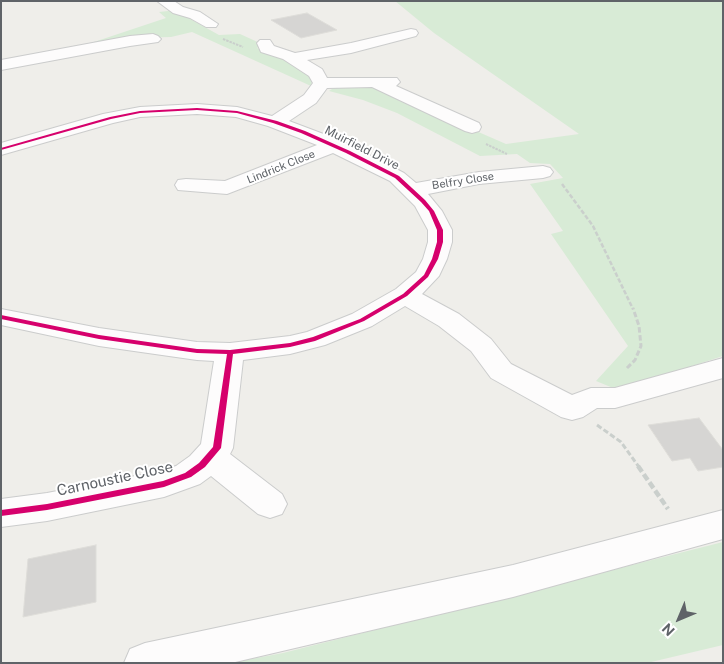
<!DOCTYPE html>
<html>
<head>
<meta charset="utf-8">
<style>
  body { margin:0 }
  #map { position:relative; width:724px; height:664px; overflow:hidden; background:#efeeea; font-family:"Public Sans",sans-serif }
  canvas { display:block }
  .frame { position:absolute; inset:0; border:2px solid #5f6368; pointer-events:none }
  .north { position:absolute; left:654px; top:594px; width:50px; height:50px; -webkit-text-stroke:4px #fff; paint-order:stroke; rotate:225deg; font-size:14px; font-weight:700; line-height:20px; text-align:center; color:#5f6368 }
  .north::after { content:''; display:block; margin:auto; width:18px; height:22px; background:#5f6368; clip-path:polygon(50% 0,100% 100%,50% 72%,0 100%) }
</style>
</head>
<body>
<div id="map">
<canvas width="724" height="664"></canvas>
<div class="frame"></div>
<div class="north">N</div>
</div>
<script>
const context = document.querySelector('canvas').getContext('2d');
context.lineJoin = 'round';
function fillPath(path, color) {
  context.fillStyle = color;
  context.fill(path, 'evenodd');
}
function shape(rows) {
  const path = new Path2D();
  for (const r of rows) {
    path.moveTo(r[0], r[1]);
    for (let i = 2; i < r.length; i += 2) path.lineTo(r[i], r[i + 1]);
  }
  return path;
}
function stroke(path, color, width, dash) {
  context.strokeStyle = color;
  context.lineWidth = width;
  context.lineCap = dash ? 'butt' : 'round';
  context.setLineDash(dash || []);
  context.stroke(path);
}
function write(font, color, halo, rows, align = 'center') {
  context.font = font + ' "Public Sans",sans-serif';
  context.lineWidth = 4;
  context.setLineDash([]);
  context.textBaseline = 'middle';
  context.strokeStyle = halo;
  context.fillStyle = color;
  for (const [text, x, y, turn = 0] of rows) {
    context.save();
    context.translate(x, y);
    context.rotate((+turn || 0) * Math.PI / 180);
    context.textAlign = isNaN(turn) ? turn : align;
    if (halo) context.strokeText(text, 0, 0);
    context.fillText(text, 0, 0);
    context.restore();
  }
}
const green = shape([
  [395,1,723,1,723,356,618,390,596,381,628,346,551,234,563,231,530,184,563,178,550,164,530,163,517,154,480,156,397,113,363,100,329,91,335,87,375,87,506,144,579,134,434,33],
  [168,11,176,11,219,35,240,34,262,44,257,48,283,59,313,77,311,86,192,32,171,37,136,38,91,43,166,18,159,12],
  [723,542,723,645,647,663,230,663,283,653]
]);
const building = shape([
  [307,13,337,30,301,38,271,20,307,13],
  [699,418,723,450,723,467,698,471,690,458,672,461,648,425,699,418],
  [96,545,96,602,23,617,28,559,96,545]
]);
const pathFar3 = shape([
  [223,39,243,47],
  [486,144,507,154]
]);
const pathFar2 = shape([
  [562,184,593,226,633,309]
]);
const pathFar1 = shape([
  [627,368,635,360,641,346,639,326,633,308],
  [597,425,621,442,639,467]
]);
const path = shape([
  [638,466,668,509]
]);
const minor = shape([
  [157,1,174,1,183,7,200,12,218,24,216,27,206,27,190,18,173,13,157,1],
  [411,29,416,30,418,33,416,36,351,53,307,60,322,69,327,78,397,78,400,82,396,86,479,123,481,127,479,131,472,133,465,131,372,87,327,88,316,103,289,121,342,141,404,173,416,183,479,172,543,166,550,168,553,172,550,176,543,178,479,184,428,194,442,211,452,230,452,242,447,259,439,276,422,294,459,314,491,339,511,364,572,395,591,388,615,388,723,358,723,378,615,408,597,408,583,417,572,420,561,417,491,378,471,351,439,326,405,306,372,326,325,345,290,354,243,360,233,448,230,454,282,494,287,504,282,514,270,518,258,514,211,476,200,484,164,497,47,521,1,527,1,499,47,493,161,471,176,466,190,456,201,444,214,361,197,360,99,346,1,325,1,309,99,328,197,342,230,343,290,336,307,332,352,314,396,289,416,272,423,259,428,242,428,230,415,206,390,181,333,153,227,194,178,190,175,185,178,180,186,179,225,181,317,145,268,126,236,117,197,114,140,117,113,123,1,155,1,143,103,114,140,107,197,104,237,107,272,116,304,95,313,83,309,76,283,59,261,52,257,43,260,40,270,40,274,46,295,53,351,43,411,29],
  [153,34,158,36,161,39,158,42,130,46,1,70,1,60,130,36,153,34],
  [723,510,723,539,513,597,231,663,124,663,130,649,145,643,513,565,723,510]
]);
const cycleway = shape([
  [197,108,237,111,277,121,305,131,350,151,399,176,425,200,434,211,443,230,443,242,438,259,428,277,407,296,364,321,315,341,290,347,233,354,221,448,205,467,191,477,164,487,47,510,1,516,1,510,47,504,163,481,185,473,199,463,213,447,227,354,197,353,99,339,1,319,1,315,99,335,197,349,230,350,290,343,313,337,360,319,403,294,424,275,432,259,437,242,437,230,429,211,421,202,395,178,346,153,301,133,273,123,237,113,197,110,140,113,111,119,1,150,1,148,110,117,140,111,197,108]
]);
const farStreetnames = [
  ["Lindrick Close",281,167,-22],
  ["Belfry Close",463,181,-9]
];
const streetNames = [
  ["Muirfield Drive",362,148,27]
];
const nearStreetnames = [
  ["Carnoustie Close",115,479,-12]
];
fillPath(green, '#d8ebd6');
fillPath(building, '#d6d5d3');
stroke(building, '#deddd9', 1);
stroke(minor, '#cbcccc', 2);
stroke(pathFar3, '#cacfcc', 2, [2.5, 1]);
stroke(pathFar2, '#cacfcc', 2.5, [4.5, 2]);
stroke(pathFar1, '#cacfcc', 3, [5.5, 2.5]);
stroke(path, '#cacfcc', 4.5, [7, 3]);
fillPath(minor, '#fdfcfc');
fillPath(cycleway, '#d6006c');
write('11px', '#5f6368', '#fff', farStreetnames);
write('12px', '#5f6368', '#fff', streetNames);
write('15px', '#5f6368', '#fff', nearStreetnames);
</script>
</body>
</html>
